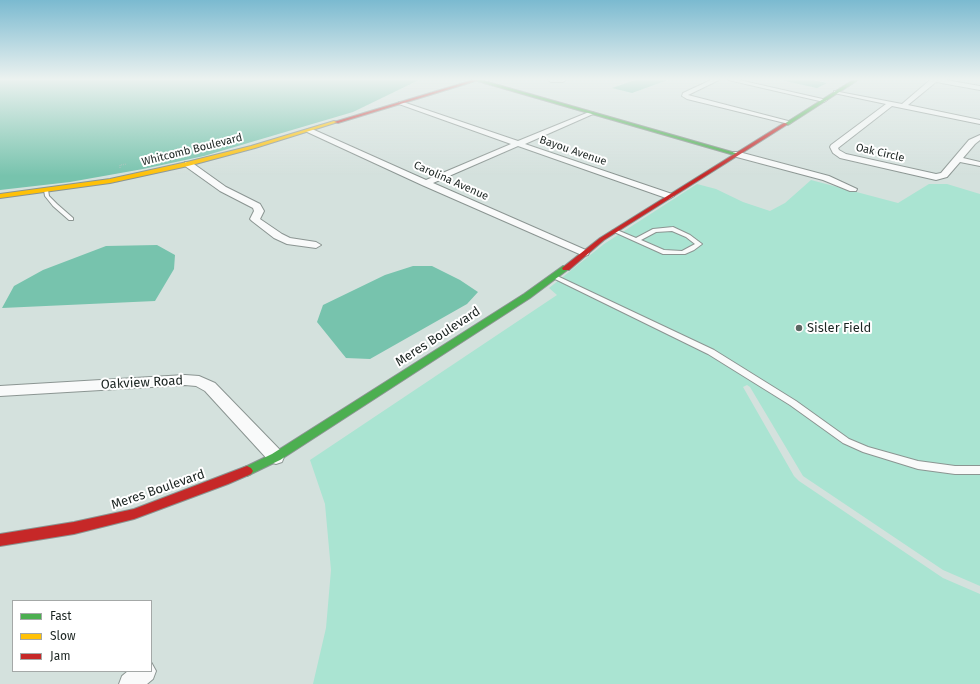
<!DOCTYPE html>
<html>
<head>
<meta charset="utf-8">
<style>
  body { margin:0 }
  #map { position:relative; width:980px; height:684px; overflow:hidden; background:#d4e1dd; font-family:"Fira Sans",sans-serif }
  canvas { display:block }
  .legend { position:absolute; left:12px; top:600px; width:140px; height:72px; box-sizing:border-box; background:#fff; border:1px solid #a4a8a7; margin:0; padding:5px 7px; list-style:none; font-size:12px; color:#1c2522 }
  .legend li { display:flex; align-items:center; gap:8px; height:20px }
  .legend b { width:20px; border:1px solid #a4a8a7 }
</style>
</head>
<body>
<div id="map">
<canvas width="980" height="684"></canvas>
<ul class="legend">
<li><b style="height:5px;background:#4caf50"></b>Fast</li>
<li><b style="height:5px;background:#ffc107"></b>Slow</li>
<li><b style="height:5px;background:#c62828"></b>Jam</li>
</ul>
</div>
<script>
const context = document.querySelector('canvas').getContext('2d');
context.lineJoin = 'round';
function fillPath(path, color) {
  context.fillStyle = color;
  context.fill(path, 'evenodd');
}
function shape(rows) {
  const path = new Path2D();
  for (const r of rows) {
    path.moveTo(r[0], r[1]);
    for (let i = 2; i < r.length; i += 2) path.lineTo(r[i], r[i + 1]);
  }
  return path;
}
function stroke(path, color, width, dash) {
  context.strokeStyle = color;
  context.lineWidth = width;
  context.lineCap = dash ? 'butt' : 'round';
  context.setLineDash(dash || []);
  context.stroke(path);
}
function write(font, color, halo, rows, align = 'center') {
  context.font = font + ' "Fira Sans",sans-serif';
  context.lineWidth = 4;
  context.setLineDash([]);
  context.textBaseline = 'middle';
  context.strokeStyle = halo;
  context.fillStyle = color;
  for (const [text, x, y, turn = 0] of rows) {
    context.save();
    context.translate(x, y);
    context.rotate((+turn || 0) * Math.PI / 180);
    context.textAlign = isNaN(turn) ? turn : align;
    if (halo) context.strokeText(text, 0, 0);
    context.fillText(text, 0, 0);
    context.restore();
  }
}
const green = shape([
  [811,180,898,203,929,184,947,184,980,194,980,586,943,570,803,476,750,387,747,385,743,387,794,476,799,481,943,578,980,594,980,684,313,684,326,628,331,570,325,504,310,460,557,295,549,288,604,244,697,184,716,189,743,202,770,211,785,203]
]);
const water = shape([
  [0,80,419,80,353,112,204,156,143,169,70,182,0,190],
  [635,80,668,80,632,93,612,88],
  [780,80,813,80,827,83,817,88],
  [157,245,175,255,174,269,155,301,2,308,14,286,43,270,106,246],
  [413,266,432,266,460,280,478,292,467,304,370,359,346,358,317,322,323,305,385,275]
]);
const path = shape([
  [120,168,120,165,127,164]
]);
const lane = shape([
  [44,190,48,190,49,196,57,204,73,218,73,220,69,220,53,206,45,196,44,190],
  [673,227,690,235,702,244,694,250,685,254,663,254,612,231,613,230,617,230,636,238,653,229,673,227],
  [672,231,686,237,695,244,682,251,664,250,641,240,656,232,672,231],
  [555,275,714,350,796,401,849,439,868,447,918,461,955,466,980,466,980,474,955,474,918,469,863,452,843,443,790,405,708,354,553,278,552,277,553,276,555,275]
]);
const street = shape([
  [548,80,566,80,563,82,551,82,548,80],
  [711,80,719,80,688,95,792,122,789,124,687,99,682,96,683,93,711,80],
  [728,80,739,80,827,100,824,102,728,80],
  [930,80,946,80,980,86,980,90,936,82,908,105,980,120,980,124,892,106,838,148,839,150,846,154,936,174,941,173,969,140,980,135,980,140,975,144,963,158,980,162,980,166,960,162,947,177,936,180,840,158,833,153,830,147,831,145,886,104,834,93,834,91,902,104,930,80],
  [399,102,403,102,518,141,589,112,593,112,593,114,525,144,672,194,674,196,669,199,666,198,518,146,433,183,588,251,589,253,588,255,584,256,422,185,305,131,309,129,312,129,426,180,511,144,399,104,399,102],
  [733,152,739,152,829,176,857,189,856,191,850,191,823,180,733,156,733,152],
  [185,162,191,162,226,187,260,204,264,211,260,219,282,234,290,238,316,242,321,245,316,248,287,244,274,238,252,221,250,219,254,211,253,208,220,191,185,166,185,162],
  [185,375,199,376,215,383,282,452,284,457,282,462,276,464,270,462,205,391,196,386,185,385,0,396,0,386,185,375],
  [151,662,156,671,153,679,147,684,119,684,122,676,128,671,151,671,151,662]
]);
const fast = shape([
  [474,80,481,80,739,154,734,155,474,80],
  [853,80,858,80,788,125,784,124,853,80],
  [563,266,569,266,570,268,530,298,280,460,251,474,247,476,243,474,241,471,243,468,272,454,524,294,563,266]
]);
const slow = shape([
  [334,121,338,122,255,148,188,166,110,183,0,198,0,194,110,179,187,162,251,146,334,121]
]);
const jam = shape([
  [473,80,479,80,338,123,334,122,473,80],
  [784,123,788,124,604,240,569,270,563,270,562,268,600,238,784,123],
  [247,466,251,468,253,471,251,474,228,484,134,519,74,534,0,546,0,534,74,522,134,509,247,466]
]);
const markers = [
  [799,328,4,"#5c6763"]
];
const farStreetnames = [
  ["Whitcomb Boulevard",192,150,-14],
  ["Bayou Avenue",573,151,19],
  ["Oak Circle",880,153,13],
  ["Carolina Avenue",451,181,24]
];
const poiNames = [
  ["Sisler Field",807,328]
];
const streetNames = [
  ["Meres Boulevard",438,337,-33],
  ["Oakview Road",142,383,-3],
  ["Meres Boulevard",158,490,-19]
];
fillPath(green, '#aae4d2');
fillPath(water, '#77c3ad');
stroke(lane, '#8b9592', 2);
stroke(street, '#8b9592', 2);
stroke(fast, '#8b9592', 2);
stroke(slow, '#8b9592', 2);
stroke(jam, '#8b9592', 2);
stroke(path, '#babfbd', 1.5, [0.5, 1.5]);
fillPath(lane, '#f9fafa');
fillPath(street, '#f9fafa');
fillPath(fast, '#4caf50');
fillPath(slow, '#ffc107');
fillPath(jam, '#c62828');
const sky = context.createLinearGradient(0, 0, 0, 176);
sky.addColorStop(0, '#7bbad0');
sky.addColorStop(0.45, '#ecf2f0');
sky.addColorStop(1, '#ecf2f000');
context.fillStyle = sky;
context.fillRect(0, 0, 980, 176);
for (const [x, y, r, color] of markers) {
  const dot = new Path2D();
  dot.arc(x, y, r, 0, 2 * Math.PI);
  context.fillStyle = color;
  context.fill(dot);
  stroke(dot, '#fff', 1.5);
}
write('11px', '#1c2522', '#fff', farStreetnames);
write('13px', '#1c2522', '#fff', poiNames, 'left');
write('13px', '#1c2522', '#fff', streetNames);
</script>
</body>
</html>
